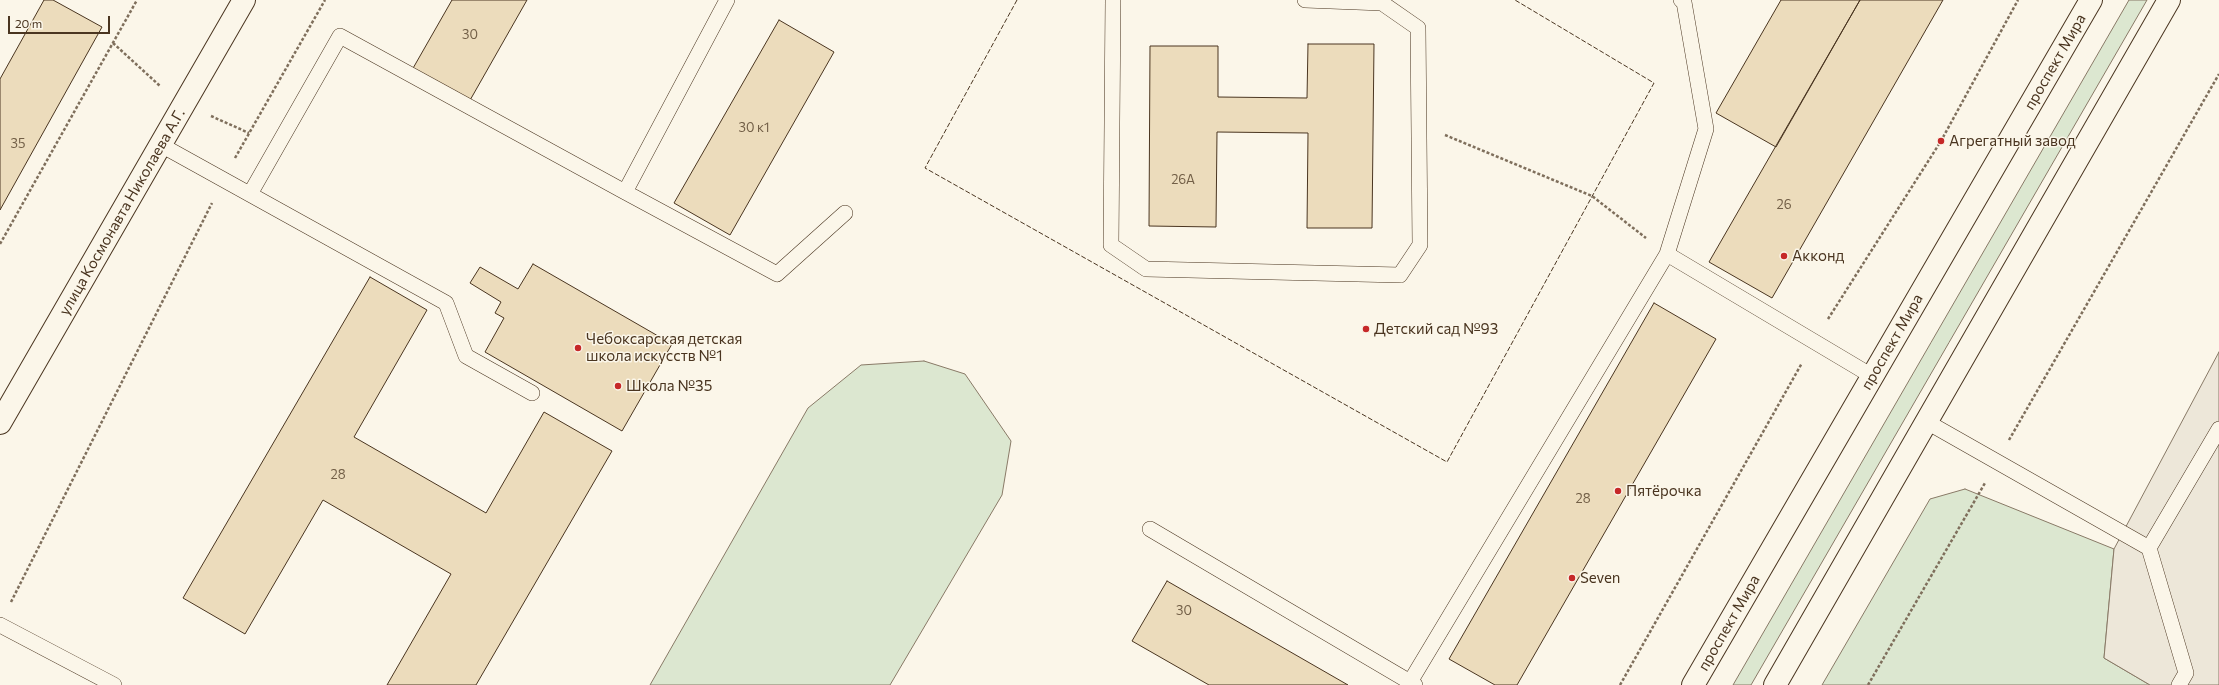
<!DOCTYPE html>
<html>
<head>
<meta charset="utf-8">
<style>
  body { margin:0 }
  #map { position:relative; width:2219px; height:685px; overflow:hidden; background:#fbf6e9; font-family:Commissioner,sans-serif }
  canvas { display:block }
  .scale { position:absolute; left:8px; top:16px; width:102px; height:18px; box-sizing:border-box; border:2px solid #4a3520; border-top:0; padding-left:5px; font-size:12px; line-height:14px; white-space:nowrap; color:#4a3520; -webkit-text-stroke:3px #fbf6e9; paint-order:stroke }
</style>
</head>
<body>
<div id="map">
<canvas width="2219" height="685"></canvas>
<div class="scale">20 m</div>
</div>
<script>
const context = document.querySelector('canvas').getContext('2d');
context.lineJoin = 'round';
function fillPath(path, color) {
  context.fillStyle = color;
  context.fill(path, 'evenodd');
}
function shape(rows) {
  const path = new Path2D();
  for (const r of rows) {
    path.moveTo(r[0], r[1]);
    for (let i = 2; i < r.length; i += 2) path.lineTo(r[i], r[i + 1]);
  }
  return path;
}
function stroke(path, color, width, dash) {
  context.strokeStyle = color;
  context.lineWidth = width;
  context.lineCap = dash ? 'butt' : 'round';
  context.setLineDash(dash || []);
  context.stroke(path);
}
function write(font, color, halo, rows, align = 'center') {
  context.font = font + ' Commissioner,sans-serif';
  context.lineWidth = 3;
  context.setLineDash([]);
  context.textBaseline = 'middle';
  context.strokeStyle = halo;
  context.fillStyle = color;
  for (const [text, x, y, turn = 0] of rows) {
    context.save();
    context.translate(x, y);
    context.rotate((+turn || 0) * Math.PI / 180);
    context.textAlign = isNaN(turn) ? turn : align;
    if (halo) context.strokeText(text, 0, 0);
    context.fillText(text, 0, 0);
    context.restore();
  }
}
const green = shape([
  [2129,0,2147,0,1751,685,1733,685,2129,0],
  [924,361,965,374,1011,441,1002,495,890,685,650,685,808,408,861,365,924,361],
  [1965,489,2114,549,2104,658,2150,685,1822,685,1930,499,1965,489]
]);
const parking = shape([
  [2219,352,2219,685,2150,685,2104,658,2114,549,2219,352]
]);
const building = shape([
  [44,0,53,0,102,27,0,210,0,79,44,0],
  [452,0,527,0,469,102,412,70,452,0],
  [1781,0,1860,0,1776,147,1716,113,1781,0],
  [1860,0,1943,0,1772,298,1709,262,1860,0],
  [779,20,834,52,730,235,674,203,779,20],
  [1308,44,1374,44,1372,228,1307,228,1308,133,1217,132,1216,227,1149,226,1150,46,1218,46,1218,97,1307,98,1308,44],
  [533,264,672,344,622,431,485,352,504,318,495,313,501,302,470,283,480,267,518,289,533,264],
  [370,277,427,310,354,437,486,513,544,412,612,451,476,685,387,685,451,574,323,500,245,634,183,598,370,277],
  [1654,303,1716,339,1517,685,1495,685,1449,659,1654,303],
  [1167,581,1348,685,1209,685,1132,641,1167,581]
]);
const path = shape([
  [113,43,160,86],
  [211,116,249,133],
  [1445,135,1592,196,1646,238],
  [235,158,325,0],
  [0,244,137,0],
  [1828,319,1941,141,2018,0],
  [2009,440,2219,74],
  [11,602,212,203],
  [1620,685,1802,363],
  [1868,685,1985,483]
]);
const service = shape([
  [1113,0,1111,245,1146,269,1400,275,1420,245,1418,28,1382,3,1305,0],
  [161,145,446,303,466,356,532,393],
  [625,192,777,274,845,213],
  [250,194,340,36,625,192,727,0],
  [1667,254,1872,376],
  [1927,422,2149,548,2219,429],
  [1150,529,1415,685],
  [2149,548,2186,673,2179,685],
  [0,625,114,685],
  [1410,682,1667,254,1706,129,1684,2,1681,0]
]);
const tertiary = shape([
  [0,423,244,0]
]);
const primary = shape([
  [1693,685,2091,0],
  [1775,685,2169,0]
]);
const fence = shape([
  [1017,0,925,168,1447,462,1654,83,1515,0]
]);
const markers = [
  [1941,141,4,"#c62828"],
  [1784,256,4,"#c62828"],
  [1366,329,4,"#c62828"],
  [578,348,4,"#c62828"],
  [618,386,4,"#c62828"],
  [1618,491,4,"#c62828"],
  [1572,578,4,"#c62828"]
];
const numberNames = [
  ["30",470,35],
  ["30 к1",754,128],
  ["35",18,144],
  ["26А",1183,180],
  ["26",1784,205],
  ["28",338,475],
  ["28",1583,499],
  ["30",1184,611]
];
const streetNames = [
  ["проспект Мира",2055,62,-60],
  ["улица Космонавта Николаева А.Г.",122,212,-60],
  ["проспект Мира",1892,342,-60],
  ["проспект Мира",1729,623,-60]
];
const poiNames = [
  ["Агрегатный завод",1949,141],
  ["Акконд",1792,256],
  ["Детский сад №93",1374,329],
  ["Чебоксарская детская",586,339],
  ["школа искусств №1",586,356],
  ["Школа №35",626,386],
  ["Пятёрочка",1626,491],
  ["Seven",1580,578]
];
fillPath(green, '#dce7d0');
stroke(green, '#887966', 1);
fillPath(parking, '#ede7d9');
stroke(parking, '#887966', 1);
fillPath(building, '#ecdcbc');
stroke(building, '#4a3520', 1);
stroke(service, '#4a3520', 16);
stroke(tertiary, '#4a3520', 24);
stroke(primary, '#4a3520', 24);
stroke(path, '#7f6f5c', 2.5, [3, 2]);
stroke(service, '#fbf6e9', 15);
stroke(tertiary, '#fbf6e9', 22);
stroke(primary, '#fbf6e9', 22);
stroke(fence, '#4a3520', 1, [5, 2]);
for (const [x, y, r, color] of markers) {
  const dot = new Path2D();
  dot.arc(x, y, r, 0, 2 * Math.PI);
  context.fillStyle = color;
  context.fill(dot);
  stroke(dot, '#fbf6e9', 1.5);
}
write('13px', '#725f47', null, numberNames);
write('15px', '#4a3520', '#fbf6e9', streetNames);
write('15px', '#4a3520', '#fbf6e9', poiNames, 'left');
</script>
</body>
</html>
